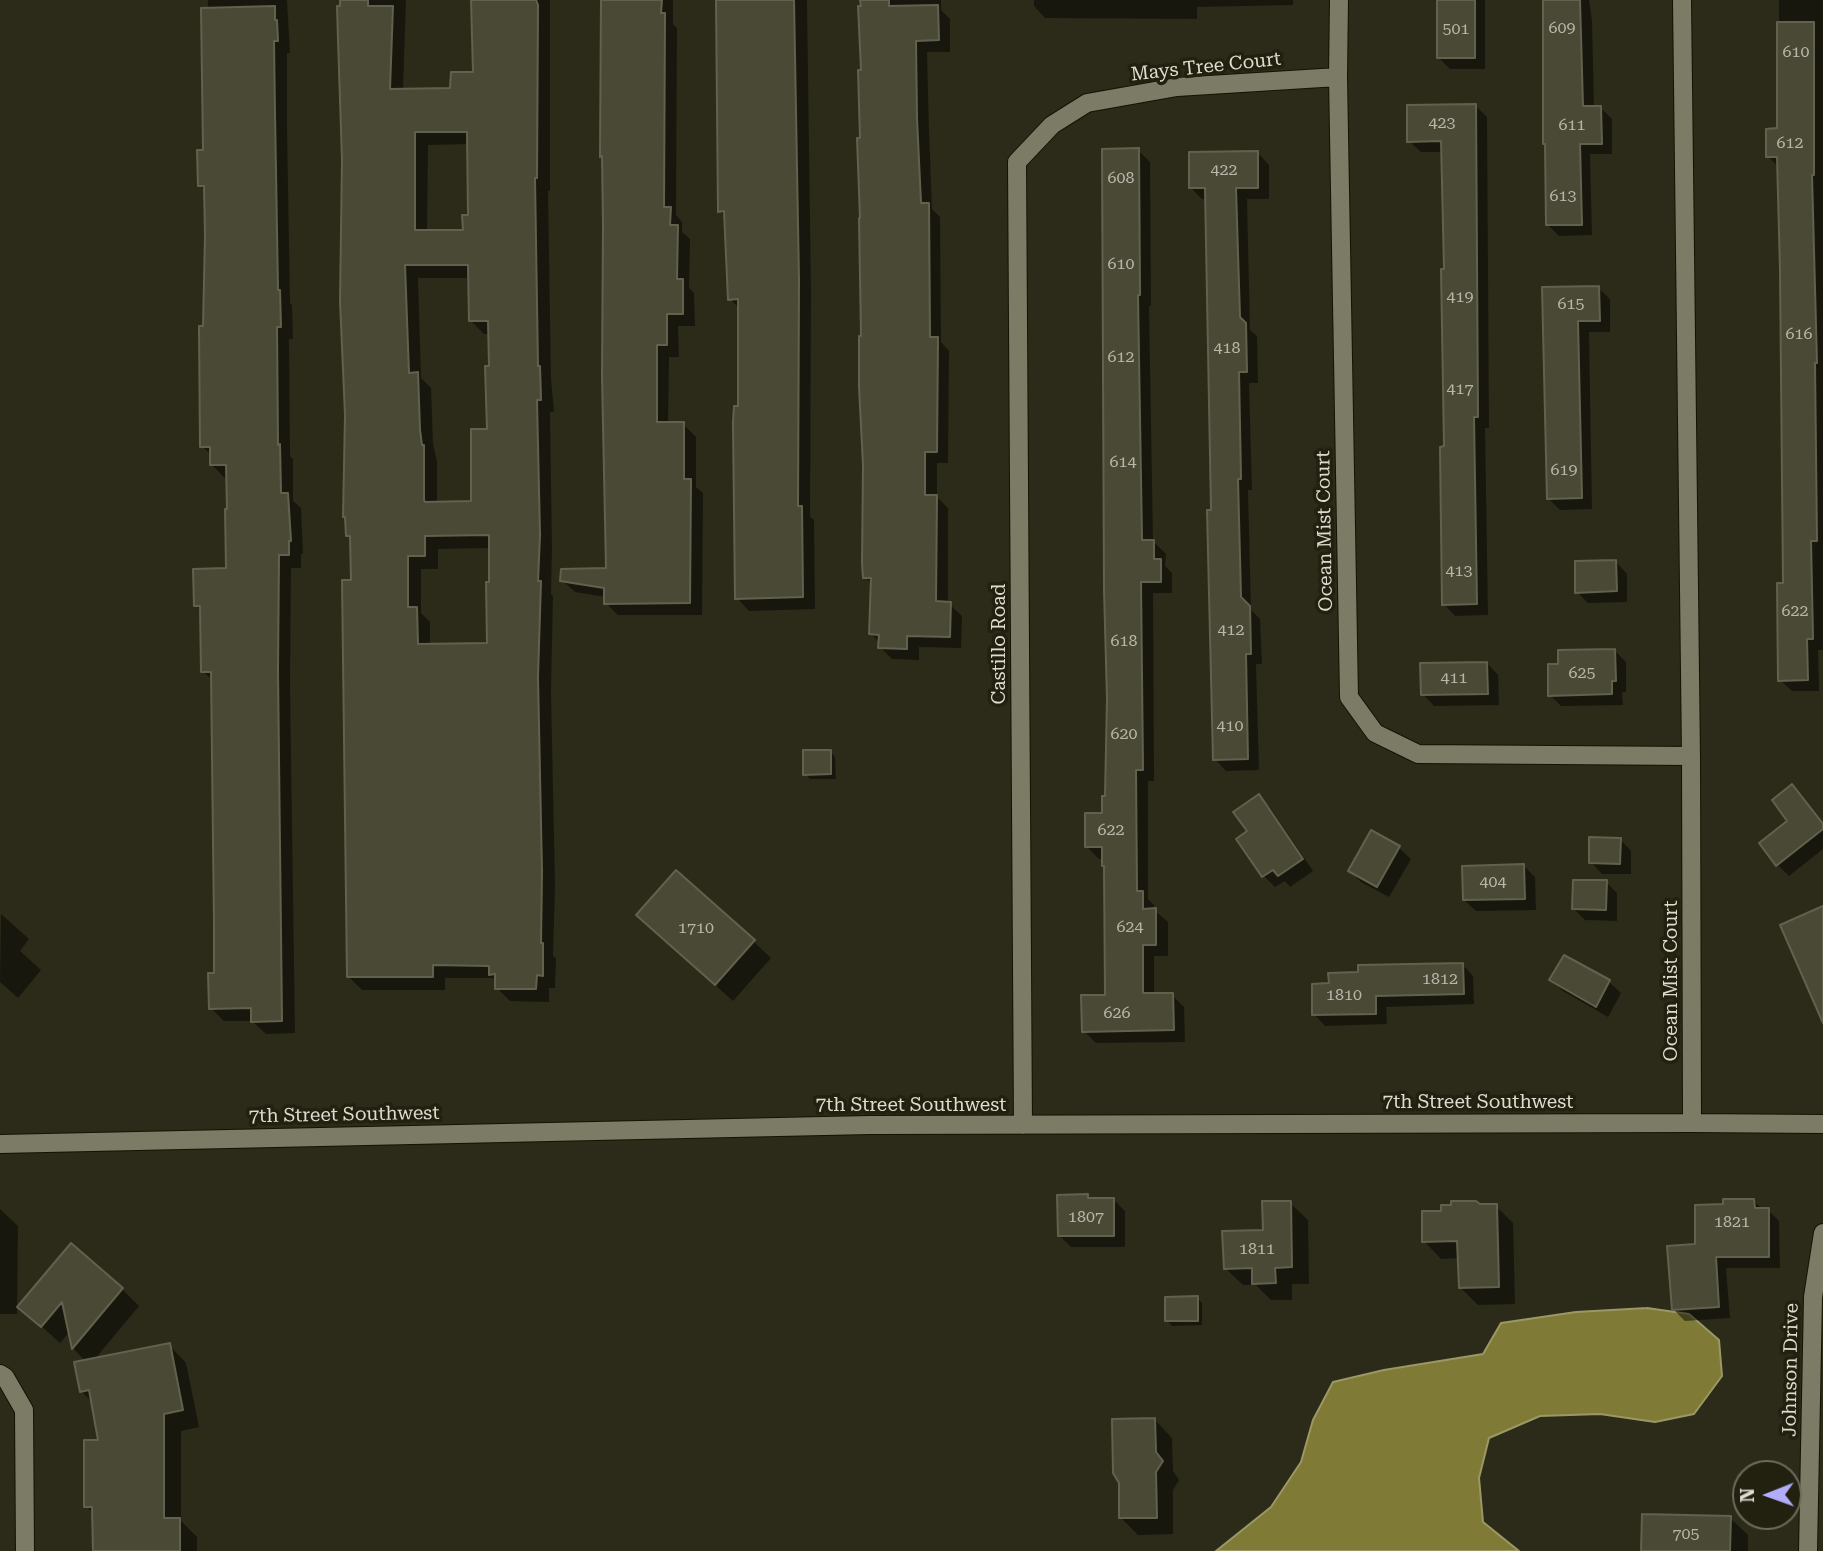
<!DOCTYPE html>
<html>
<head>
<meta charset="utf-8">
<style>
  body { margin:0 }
  #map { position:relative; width:1823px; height:1551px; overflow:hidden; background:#2c2b19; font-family:"Roboto Serif",serif }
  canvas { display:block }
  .north { position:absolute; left:1732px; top:1460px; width:70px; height:70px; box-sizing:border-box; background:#222110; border:2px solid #6c6c5d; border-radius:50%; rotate:269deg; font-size:19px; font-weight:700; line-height:28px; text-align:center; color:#dcdcd1 }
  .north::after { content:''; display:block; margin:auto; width:24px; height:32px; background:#b1adfa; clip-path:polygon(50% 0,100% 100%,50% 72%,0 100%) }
</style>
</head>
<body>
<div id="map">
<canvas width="1823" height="1551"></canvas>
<div class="north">N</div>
</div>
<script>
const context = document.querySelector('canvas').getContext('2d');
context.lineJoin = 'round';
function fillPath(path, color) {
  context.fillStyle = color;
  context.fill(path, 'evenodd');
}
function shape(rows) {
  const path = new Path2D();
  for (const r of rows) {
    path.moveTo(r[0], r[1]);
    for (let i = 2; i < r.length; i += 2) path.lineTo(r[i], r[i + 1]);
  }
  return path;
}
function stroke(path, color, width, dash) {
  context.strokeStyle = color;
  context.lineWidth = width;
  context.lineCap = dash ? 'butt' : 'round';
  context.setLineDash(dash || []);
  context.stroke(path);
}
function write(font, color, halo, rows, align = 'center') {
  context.font = font + ' "Roboto Serif",serif';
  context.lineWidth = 7;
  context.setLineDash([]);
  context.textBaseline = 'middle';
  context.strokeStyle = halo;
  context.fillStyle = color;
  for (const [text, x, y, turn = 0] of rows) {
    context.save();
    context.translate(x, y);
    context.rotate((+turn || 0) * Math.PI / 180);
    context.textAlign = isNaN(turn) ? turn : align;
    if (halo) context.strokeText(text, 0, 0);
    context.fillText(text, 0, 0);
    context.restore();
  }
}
const water = shape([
  [1647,1308,1689,1314,1719,1340,1722,1376,1694,1414,1655,1422,1600,1414,1540,1416,1489,1438,1479,1478,1483,1522,1519,1551,1216,1551,1271,1507,1301,1462,1313,1420,1333,1382,1384,1370,1483,1354,1501,1323,1576,1312,1647,1308]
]);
const shadow = shape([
  [208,0,287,0,290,53,287,53,287,128,290,303,292,305,293,339,289,339,290,456,293,459,293,501,301,508,303,554,301,554,301,568,291,568,290,684,295,1033,266,1034,252,1021,224,1021,211,1008,215,975,213,681,203,671,201,611,196,605,228,570,229,511,228,478,225,478,212,465,212,456,202,446,206,192,200,185,204,152],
  [342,0,406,0,403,90,451,89,474,74,472,0,550,0,550,191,548,191,551,379,554,412,550,412,552,549,551,594,553,596,551,691,555,886,553,956,556,958,555,988,549,988,549,1002,510,1001,497,988,496,978,445,978,445,990,362,990,349,977,353,582,352,539,347,535],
  [469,144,470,217,464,232,427,232,428,145],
  [418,278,470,278,471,321,484,334,490,334,489,431,472,503,437,503,437,461,433,444,431,388,421,378],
  [491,548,489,644,430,645,430,622,421,613,421,569,438,569,438,549],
  [603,0,673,0,673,24,677,28,676,215,682,222,682,232,690,239,689,288,694,293,695,326,678,326,679,357,669,357,668,424,683,424,696,437,696,487,703,493,702,615,618,615,606,603,606,597,575,592,562,580,608,570,603,158,601,156],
  [717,0,807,0,811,293,810,517,814,520,815,609,749,611,737,598,739,308,730,299,726,217,720,211],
  [860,0,941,0,941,10,950,19,950,52,927,52,929,131,932,209,940,217,941,342,949,351,948,463,937,463,937,497,948,508,948,603,962,616,961,648,919,647,919,660,892,659,880,647,880,643,871,634,873,585,865,577,861,387,863,71],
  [1034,0,1293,0,1293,5,1197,7,1197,19,1045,18,1034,6],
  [1439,0,1485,0,1485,69,1450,69,1439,58],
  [1545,0,1589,0,1592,21,1594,108,1601,108,1612,119,1612,154,1590,154,1592,235,1559,236,1548,225],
  [1779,0,1823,0,1823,650,1818,650,1819,691,1792,691,1780,680,1785,584,1779,168,1768,156,1779,130],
  [1476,106,1487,117,1489,428,1485,428,1488,615,1455,616,1444,604,1446,448,1443,152,1421,152,1409,141],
  [1138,150,1150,162,1151,306,1149,306,1153,541,1166,554,1165,566,1172,573,1172,593,1153,593,1154,781,1148,781,1148,899,1154,905,1154,910,1168,922,1168,956,1154,956,1154,995,1172,995,1184,1007,1185,1042,1096,1043,1084,1031,1107,997,1106,867,1104,859,1099,859,1087,847,1104,815,1107,797],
  [1258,153,1269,165,1269,199,1247,199,1250,330,1257,336,1258,383,1249,383,1252,490,1248,490,1251,610,1260,619,1262,664,1256,664,1259,770,1226,771,1215,759,1207,199,1202,199,1191,188],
  [1598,288,1610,299,1610,332,1589,332,1592,509,1560,510,1548,498,1544,289],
  [1616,562,1627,574,1627,602,1588,603,1577,592],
  [1614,650,1626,662,1626,692,1622,692,1623,705,1561,706,1550,695],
  [1487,663,1498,675,1499,705,1434,706,1423,694],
  [830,751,835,757,836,779,810,779,805,774],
  [1792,786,1823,823,1823,849,1789,876,1777,864,1790,821],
  [1259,797,1270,808,1313,871,1290,887,1285,881,1275,887,1264,876,1238,839,1249,832],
  [1371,832,1399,848,1411,859,1389,897,1361,882,1350,871],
  [1620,839,1631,851,1631,874,1602,874,1591,862],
  [1524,866,1535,877,1536,910,1476,911,1464,900],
  [1606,882,1617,893,1617,921,1585,920,1574,909],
  [1,914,29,939,20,951,41,970,18,998,0,982],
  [656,932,753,941,771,958,733,1001],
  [1565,957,1609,982,1621,993,1608,1017,1563,991,1552,980],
  [1462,964,1473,976,1474,1004,1386,1007,1387,1024,1325,1026,1314,1014],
  [1087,1196,1090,1200,1113,1199,1125,1211,1125,1247,1071,1247,1059,1235],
  [1754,1201,1763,1210,1768,1210,1779,1221,1780,1268,1726,1268,1730,1318,1685,1321,1674,1310,1697,1246],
  [1290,1203,1308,1220,1309,1284,1292,1284,1292,1300,1271,1300,1256,1285,1243,1285,1225,1268,1265,1232],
  [1479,1206,1496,1206,1513,1223,1515,1304,1478,1305,1460,1287,1459,1258,1441,1259,1424,1241],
  [0,1209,18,1226,17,1314,0,1314],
  [122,1289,139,1306,94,1360,169,1345,186,1363,199,1427,181,1431,181,1521,197,1537,197,1551,94,1551,94,1514,86,1506,100,1441,93,1403,81,1391,86,1362,73,1348,70,1331,60,1343,20,1307],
  [1197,1298,1202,1303,1202,1325,1172,1326,1167,1320],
  [1155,1420,1172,1438,1173,1471,1179,1480,1173,1490,1173,1534,1138,1535,1121,1518],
  [1730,1518,1748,1535,1748,1551,1643,1551]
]);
const building = shape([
  [340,0,368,0,368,6,393,6,390,89,450,88,451,72,473,72,471,0,536,0,538,5,537,178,535,178,538,366,540,366,541,400,537,400,540,535,538,581,541,581,538,677,542,872,541,943,543,943,543,976,537,975,536,989,495,989,495,974,489,975,489,966,433,965,433,977,347,977,342,580,351,580,350,536,346,536,345,517,343,517,345,415,340,301,342,160,338,40,337,6,340,6,340,0],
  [415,132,467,132,468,215,462,215,463,230,415,230,415,132],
  [405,265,468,265,469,321,488,321,489,366,485,366,487,429,471,429,471,501,425,502,424,500,424,445,422,445,420,430,418,372,409,373,405,265],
  [489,535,489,582,486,582,487,643,418,644,417,607,408,607,408,556,425,556,425,536,489,535],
  [601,0,662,0,661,13,665,13,664,207,671,207,670,225,678,225,677,279,683,279,683,314,667,314,667,345,657,345,657,422,684,422,684,479,691,479,690,603,604,604,604,588,560,581,561,569,606,568,602,377,603,225,602,156,600,157,601,0],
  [716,0,794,0,799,279,798,506,802,506,803,597,735,599,733,422,734,406,738,406,738,299,728,300,724,211,718,212,716,0],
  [860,0,889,0,889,6,938,5,939,40,916,41,917,118,921,203,929,203,930,337,938,337,937,452,925,452,925,495,937,495,936,601,951,602,950,637,907,636,907,649,878,648,879,635,869,634,871,578,863,578,862,563,863,465,859,387,859,336,861,336,859,218,860,218,857,138,860,138,858,70,861,70,858,6,861,6,860,0],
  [1437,0,1475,0,1475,58,1437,58,1437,0],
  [1543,0,1580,0,1583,106,1601,106,1602,144,1580,144,1582,225,1546,225,1545,144,1543,144,1543,0],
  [275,6,275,20,277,20,278,41,274,41,275,113,278,290,280,290,281,327,277,327,278,445,280,444,281,493,288,493,291,541,289,541,289,555,279,555,278,670,282,1021,251,1022,251,1008,209,1009,208,973,214,973,214,923,211,672,201,672,200,606,194,606,193,569,226,568,225,509,227,509,226,465,210,465,210,447,200,447,199,326,203,326,205,236,204,186,198,186,197,150,203,150,201,8,275,6],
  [1777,22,1814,22,1814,175,1812,175,1817,363,1815,363,1817,541,1811,541,1813,639,1807,639,1808,680,1778,681,1777,583,1783,583,1780,270,1777,157,1766,157,1766,129,1777,128,1777,22],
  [1476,104,1478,417,1474,417,1477,604,1442,605,1440,447,1444,446,1441,269,1444,269,1441,141,1407,142,1407,105,1476,104],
  [1139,148,1140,295,1138,295,1142,540,1154,540,1154,559,1161,559,1161,582,1141,582,1143,770,1136,770,1137,891,1143,891,1143,909,1156,908,1156,945,1143,945,1143,993,1173,993,1174,1030,1082,1032,1081,995,1105,995,1104,866,1102,866,1102,847,1085,847,1085,813,1102,813,1102,796,1105,796,1107,699,1104,590,1102,149,1139,148],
  [1258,151,1258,188,1236,188,1240,317,1246,323,1247,372,1239,372,1241,479,1238,479,1241,597,1250,606,1251,654,1246,654,1248,759,1213,760,1207,510,1211,510,1205,188,1189,188,1189,152,1258,151],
  [1599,286,1600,321,1578,321,1582,498,1547,499,1542,287,1599,286],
  [1616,560,1617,591,1575,593,1575,561,1616,560],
  [1615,649,1616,681,1612,681,1612,694,1548,696,1548,664,1558,664,1558,650,1615,649],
  [1487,662,1488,694,1421,695,1420,663,1487,662],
  [803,750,831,750,831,774,803,775,803,750],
  [1792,784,1823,824,1823,829,1776,866,1759,843,1787,821,1772,800,1792,784],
  [1259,794,1303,859,1278,876,1273,870,1262,877,1236,839,1247,831,1233,812,1259,794],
  [1371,830,1400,846,1377,887,1348,871,1371,830],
  [1589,837,1621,838,1620,864,1589,863,1589,837],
  [1524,864,1525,899,1463,900,1462,866,1524,864],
  [676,870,755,940,715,985,636,915,676,870],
  [1573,880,1607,880,1606,910,1572,909,1573,880],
  [1823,906,1823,1023,1780,925,1823,906],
  [1564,955,1610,980,1596,1007,1549,980,1564,955],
  [1463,963,1464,994,1376,996,1376,1014,1312,1015,1312,984,1329,983,1328,973,1358,972,1358,965,1463,963],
  [1088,1194,1088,1198,1114,1198,1114,1236,1058,1236,1057,1195,1088,1194],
  [1723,1199,1754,1199,1755,1208,1769,1208,1769,1257,1716,1257,1719,1307,1672,1310,1667,1246,1695,1244,1695,1205,1723,1204,1723,1199],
  [1262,1201,1291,1201,1292,1267,1275,1268,1276,1283,1252,1284,1252,1268,1224,1269,1222,1231,1263,1230,1262,1201],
  [1451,1201,1476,1201,1480,1204,1497,1204,1499,1287,1459,1288,1457,1241,1422,1242,1422,1211,1441,1211,1441,1205,1451,1205,1451,1201],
  [71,1243,123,1288,72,1349,62,1302,41,1327,17,1307,71,1243],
  [1198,1296,1198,1321,1165,1321,1165,1297,1198,1296],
  [170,1343,183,1410,164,1414,164,1518,180,1518,180,1551,93,1551,92,1507,84,1507,84,1440,98,1440,89,1390,80,1392,74,1362,170,1343],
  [1155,1418,1156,1452,1163,1461,1156,1472,1157,1518,1119,1518,1119,1483,1113,1473,1112,1419,1155,1418],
  [1642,1514,1731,1516,1730,1551,1641,1551,1642,1514]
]);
const street = shape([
  [1339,0,1338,77,1349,697,1375,733,1418,754,1691,756],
  [1682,0,1691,756,1692,1123],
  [1023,1125,1017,162,1052,125,1087,103,1177,87,1338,77],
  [0,1144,870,1125,1692,1123,1823,1124],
  [0,1374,5,1377,24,1410,25,1551],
  [1808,1551,1813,1297,1823,1233]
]);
const numberNames = [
  ["609",1562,28],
  ["501",1456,29],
  ["610",1796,52],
  ["423",1442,123],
  ["611",1572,125],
  ["612",1790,143],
  ["422",1224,170],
  ["608",1121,178],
  ["613",1563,196],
  ["610",1121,264],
  ["419",1460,297],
  ["615",1571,304],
  ["616",1799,334],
  ["418",1227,348],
  ["612",1121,357],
  ["417",1460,389],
  ["614",1123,462],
  ["619",1564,470],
  ["413",1459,571],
  ["622",1795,611],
  ["412",1231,630],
  ["618",1124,641],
  ["625",1582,673],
  ["411",1454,678],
  ["410",1230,726],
  ["620",1124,734],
  ["622",1111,830],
  ["404",1493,882],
  ["624",1130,927],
  ["1710",696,928],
  ["1812",1440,979],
  ["1810",1344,995],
  ["626",1117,1013],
  ["1807",1086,1217],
  ["1821",1732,1222],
  ["1811",1257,1249],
  ["705",1686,1534]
];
const streetNames = [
  ["Mays Tree Court",1206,67,-6],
  ["Ocean Mist Court",1325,531,-91],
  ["Castillo Road",999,644,-90],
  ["Ocean Mist Court",1671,981,-90],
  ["7th Street Southwest",1478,1102],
  ["7th Street Southwest",911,1105],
  ["7th Street Southwest",344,1115,-1],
  ["Johnson Drive",1791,1370,-89]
];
fillPath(water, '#7f7b37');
stroke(water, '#9b9865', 2);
fillPath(shadow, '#0007');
fillPath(building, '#494936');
stroke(building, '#62614d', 2);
stroke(street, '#141304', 20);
stroke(street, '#7b7b66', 18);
write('16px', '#b7b7aa', null, numberNames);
write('19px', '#dcdcd1', '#222110', streetNames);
</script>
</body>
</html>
